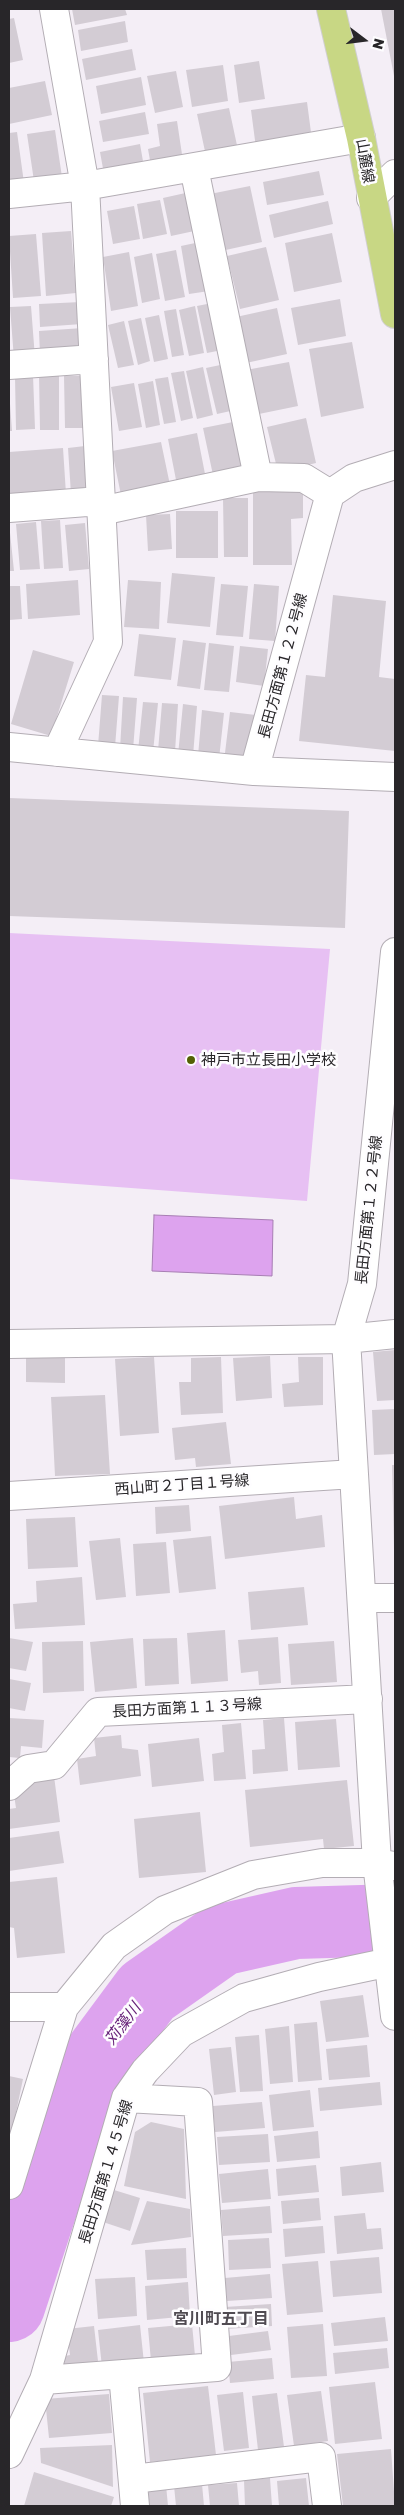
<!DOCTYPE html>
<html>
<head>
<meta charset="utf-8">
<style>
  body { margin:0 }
  #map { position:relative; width:404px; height:2515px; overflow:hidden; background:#f4eef6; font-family:"Golos Text",sans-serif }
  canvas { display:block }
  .frame { position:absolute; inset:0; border:10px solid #282629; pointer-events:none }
  .north { position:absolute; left:339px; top:15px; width:50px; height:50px; -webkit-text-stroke:4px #fefdff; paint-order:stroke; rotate:105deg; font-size:14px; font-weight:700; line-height:20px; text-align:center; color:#282629 }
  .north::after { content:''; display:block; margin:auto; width:18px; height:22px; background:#282629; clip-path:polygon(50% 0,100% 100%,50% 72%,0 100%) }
</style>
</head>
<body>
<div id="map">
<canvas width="404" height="2515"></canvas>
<div class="frame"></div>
<div class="north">N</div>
</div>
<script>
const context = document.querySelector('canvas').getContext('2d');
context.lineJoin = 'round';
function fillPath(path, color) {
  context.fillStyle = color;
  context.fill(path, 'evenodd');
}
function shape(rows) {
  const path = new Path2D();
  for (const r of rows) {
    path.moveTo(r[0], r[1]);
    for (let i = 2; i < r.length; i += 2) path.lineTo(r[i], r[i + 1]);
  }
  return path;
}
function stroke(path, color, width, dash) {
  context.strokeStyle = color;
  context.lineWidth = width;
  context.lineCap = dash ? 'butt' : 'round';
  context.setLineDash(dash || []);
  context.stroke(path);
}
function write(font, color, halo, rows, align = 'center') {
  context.font = font + ' "Golos Text","Noto Sans JP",sans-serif';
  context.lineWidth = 5;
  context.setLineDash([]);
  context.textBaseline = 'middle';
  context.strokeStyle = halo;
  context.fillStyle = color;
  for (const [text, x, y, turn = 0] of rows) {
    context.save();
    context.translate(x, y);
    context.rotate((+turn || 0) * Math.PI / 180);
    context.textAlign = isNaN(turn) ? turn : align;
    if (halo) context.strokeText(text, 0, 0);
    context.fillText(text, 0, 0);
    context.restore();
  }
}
const green = shape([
  [9,933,330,949,307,1201,9,1179]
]);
const water = shape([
  [154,1215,273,1220,272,1276,152,1271,154,1215]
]);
const river = shape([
  [9,2306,84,2077,147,1992,221,1940,296,1923,395,1920]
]);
const building = shape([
  [72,9,125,9,127,15,75,25],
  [381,9,395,9,395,76,394,76],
  [14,18,23,60,9,63,9,19],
  [125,21,128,42,81,51,78,30],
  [132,49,136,70,86,80,82,59],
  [259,61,265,99,239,103,234,65],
  [223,65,228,101,192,107,186,70],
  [176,71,183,107,155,113,147,76],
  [141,77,146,105,101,114,96,86],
  [45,81,52,115,9,124,9,88],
  [307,102,312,140,256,148,251,110],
  [229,108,238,150,206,156,197,114],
  [145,112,149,134,103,142,99,121],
  [177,121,183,161,151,166,148,149,160,146,157,124],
  [55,130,62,177,34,181,27,134],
  [17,132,24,183,9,185,9,133],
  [140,144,144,167,104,174,100,152],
  [319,171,324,195,267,205,263,182],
  [250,186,262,242,221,251,210,194],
  [190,192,199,230,171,236,163,198],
  [160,200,167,234,143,239,137,204],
  [328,201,333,224,274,238,269,215],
  [134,206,140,239,113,244,107,211],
  [71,231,76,293,46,296,42,233],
  [332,233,342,282,294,292,285,243],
  [36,234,41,296,13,298,9,236],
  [200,242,209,291,189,294,181,246],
  [266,247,279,300,240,309,227,256],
  [176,250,185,297,165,301,156,254],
  [129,252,138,306,111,311,103,257],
  [152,253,160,299,142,303,134,257],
  [340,299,346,336,298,345,291,308],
  [81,302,82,324,40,327,39,304],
  [212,303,222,350,207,353,197,306],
  [31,306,35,358,14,359,10,307],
  [195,306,204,353,189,356,179,310],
  [277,308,287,354,246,363,236,317],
  [176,309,184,355,172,357,164,311],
  [159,315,168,359,154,362,145,318],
  [141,318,150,361,138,365,128,321],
  [124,321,134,365,118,368,108,325],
  [83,328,85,352,40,355,39,331],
  [352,342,364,408,321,417,309,349],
  [289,362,298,406,254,415,246,370],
  [225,364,235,410,217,414,206,368],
  [203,367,213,415,197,419,186,371],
  [184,371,193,418,181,421,171,373],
  [39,374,59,374,59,430,40,430],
  [33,375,35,429,16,430,15,376],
  [64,376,85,376,86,428,65,428],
  [168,377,176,422,164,424,155,379],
  [153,381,160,425,146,428,138,384],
  [134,383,142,427,119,431,111,387],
  [9,390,12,431,9,431],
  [306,418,316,463,278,472,267,427],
  [238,421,248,468,213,475,203,428],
  [197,433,206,479,177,485,168,439],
  [161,442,170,485,121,495,112,451],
  [85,446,89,492,71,494,68,448],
  [63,448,66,494,9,499,9,452],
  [253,489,303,489,303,518,291,519,292,565,253,565],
  [223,498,248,498,248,557,224,557],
  [176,511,218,511,218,558,176,558],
  [170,514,172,549,148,551,146,515],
  [60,520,63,568,44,569,41,521],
  [36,522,40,569,20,570,16,524],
  [9,523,14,571,9,571],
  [85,523,89,569,69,571,65,525],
  [172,573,215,577,210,627,167,623],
  [78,580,80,615,28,619,26,584],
  [128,580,161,582,159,629,124,627],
  [221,584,248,586,243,637,216,635],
  [254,584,279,586,275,641,249,639],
  [9,586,20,586,22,619,9,620],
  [333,595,386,601,379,677,395,679,395,751,299,741,306,675,325,677],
  [139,634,176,638,171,680,134,676],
  [183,640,206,643,200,689,177,686],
  [209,643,234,646,229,692,204,690],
  [240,646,268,649,264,686,236,682],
  [33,650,74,662,51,736,11,724],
  [102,695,119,696,115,747,98,746],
  [123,697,137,698,133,750,120,749],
  [143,702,158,703,153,752,138,751],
  [162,703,178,704,175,752,158,751],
  [183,704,197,706,193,756,178,755],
  [202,710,224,713,219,759,198,756],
  [230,712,256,715,250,765,224,761],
  [9,798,349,811,345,928,9,916],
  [395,1350,395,1400,377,1401,373,1352],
  [26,1353,65,1353,65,1383,26,1382],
  [270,1356,272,1398,236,1401,233,1358],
  [154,1357,159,1433,120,1436,115,1359],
  [221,1357,223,1413,181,1415,179,1382,191,1382,191,1358],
  [298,1357,323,1357,323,1405,284,1407,282,1384,299,1382],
  [105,1395,110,1474,55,1476,51,1397],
  [395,1409,395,1454,374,1455,372,1410],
  [226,1422,231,1464,196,1467,195,1458,175,1460,172,1428],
  [392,1465,395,1465,395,1550,394,1550],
  [294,1497,296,1519,322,1515,325,1547,225,1559,219,1506],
  [189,1505,191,1531,156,1534,155,1507],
  [75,1517,78,1567,28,1569,26,1519],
  [211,1536,216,1589,179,1593,173,1540],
  [120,1538,126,1597,96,1600,89,1541],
  [166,1542,170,1593,136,1596,133,1544],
  [82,1577,85,1625,15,1629,13,1604,37,1602,36,1581],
  [304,1587,308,1625,251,1630,248,1592],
  [225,1630,228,1681,191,1684,187,1633],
  [278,1637,281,1683,259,1685,258,1671,241,1673,238,1640],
  [9,1638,33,1642,26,1671,9,1668],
  [133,1638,137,1688,95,1692,90,1642],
  [177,1638,179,1684,145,1686,143,1639],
  [83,1641,84,1691,43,1693,42,1642],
  [334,1641,337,1682,291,1685,288,1644],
  [9,1679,31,1683,25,1711,9,1708],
  [9,1718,44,1720,42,1748,21,1746,20,1758,9,1757],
  [284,1718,288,1771,253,1774,252,1750,265,1749,263,1720],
  [336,1719,340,1767,298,1770,295,1722],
  [241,1723,246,1779,214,1781,212,1754,224,1752,222,1725],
  [121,1735,122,1748,138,1750,141,1776,80,1785,77,1759,96,1756,94,1738],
  [199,1738,204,1781,152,1787,148,1744],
  [54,1776,60,1822,9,1829,9,1809,16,1808,14,1795,27,1779],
  [347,1780,354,1846,324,1849,323,1839,250,1847,245,1790],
  [200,1812,206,1872,139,1878,134,1819],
  [59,1831,64,1863,9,1871,9,1838],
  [57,1877,65,1953,17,1958,14,1928,9,1927,9,1882],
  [363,1995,369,2037,326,2042,320,2001],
  [317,2022,322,2080,298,2082,294,2024],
  [289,2026,293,2082,270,2084,265,2029],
  [259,2035,263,2091,240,2092,235,2037],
  [367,2045,370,2077,329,2080,326,2049],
  [231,2047,236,2092,214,2095,209,2049],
  [9,2076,23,2079,10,2141,9,2141],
  [380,2082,382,2105,320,2111,318,2088],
  [310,2090,314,2127,273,2131,269,2095],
  [262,2102,265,2128,215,2132,213,2106],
  [151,2122,184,2129,186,2199,124,2186,135,2132],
  [318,2131,320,2158,277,2162,274,2136],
  [268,2134,270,2162,219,2165,217,2137],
  [381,2162,384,2192,342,2196,340,2167],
  [316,2165,319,2192,278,2196,276,2169],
  [268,2169,271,2199,222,2203,219,2174],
  [114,2190,140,2198,130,2231,103,2222],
  [319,2198,321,2220,283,2224,281,2201],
  [147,2201,190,2209,191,2237,131,2245],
  [270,2206,272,2233,223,2236,221,2210],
  [365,2213,367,2229,381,2228,383,2249,337,2254,334,2216],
  [323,2226,325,2253,285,2257,283,2229],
  [269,2238,271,2268,229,2270,228,2240],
  [186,2248,187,2278,147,2280,145,2250],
  [379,2257,382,2293,333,2297,330,2261],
  [318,2261,323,2312,287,2315,282,2264],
  [270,2274,272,2298,227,2301,225,2278],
  [135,2277,137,2316,98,2319,95,2279],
  [188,2282,190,2316,147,2320,145,2286],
  [271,2304,272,2326,226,2329,225,2307],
  [385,2317,388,2341,334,2346,331,2323],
  [192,2324,195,2356,151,2361,148,2328],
  [323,2324,327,2376,291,2378,287,2327],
  [140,2325,144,2363,102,2367,98,2330],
  [94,2326,99,2370,62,2375,60,2357,70,2355,67,2329],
  [268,2331,271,2350,231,2355,229,2336],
  [387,2348,389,2368,335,2374,333,2353],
  [272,2358,274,2379,230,2383,228,2362],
  [375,2382,382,2439,335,2444,329,2387],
  [208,2386,216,2455,150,2462,143,2393],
  [321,2391,328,2441,294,2446,287,2395],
  [243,2392,249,2448,224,2451,217,2395],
  [277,2393,284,2447,258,2450,252,2396],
  [109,2394,112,2433,49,2438,45,2399],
  [112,2445,113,2487,41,2463,40,2448],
  [391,2449,395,2506,343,2506,337,2454],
  [34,2472,114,2497,111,2506,24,2506],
  [270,2478,272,2506,245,2506,244,2480],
  [306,2478,309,2506,279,2506,277,2481],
  [237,2483,239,2506,210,2506,208,2485],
  [202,2484,204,2506,176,2506,174,2486],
  [166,2485,168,2506,141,2506,139,2488]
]);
const minor = shape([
  [54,9,85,186,108,642,57,752],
  [194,168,258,477],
  [9,194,85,186,361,138],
  [371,198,395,174],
  [9,365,94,359],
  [9,508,100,501],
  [101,511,258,477,304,478,330,494],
  [9,747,254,771,395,777],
  [254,771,330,494,354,478,395,465],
  [395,952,362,1284,346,1339,377,1863,395,2016],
  [9,1344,346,1339,395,1334],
  [9,1496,354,1474],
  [362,1598,395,1598],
  [9,1786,28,1769,54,1765,98,1712,368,1699],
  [9,2007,64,2007],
  [9,2185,64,2007,114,1946,165,1910,253,1875,322,1863,377,1863,394,1866],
  [123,2374,135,2506],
  [44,2380,217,2367,198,2102,126,2098],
  [9,2454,44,2380,126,2098,145,2071,181,2033,244,1998,319,1977,390,1962,395,1962],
  [133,2479,321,2457,327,2506]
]);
const major = shape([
  [331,9,361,138,395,314]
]);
const markers = [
  [191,1060,5,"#536104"]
];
const streetNames = [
  ["山麓線",365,161,80],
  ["長田方面第１２２号線",283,666,-75],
  ["長田方面第１２２号線",369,1210,-84],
  ["西山町２丁目１号線",182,1485,-4],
  ["長田方面第１１３号線",187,1708,-3],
  ["長田方面第１４５号線",106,2172,-73]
];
const poiNames = [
  ["神戸市立長田小学校",201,1060]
];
const waterNames = [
  ["苅藻川",123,2024,-53]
];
const neighbourhoodNames = [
  ["宮川町五丁目",221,2319]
];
fillPath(green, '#e7c0f3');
fillPath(water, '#dda3ee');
stroke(water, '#a77eb3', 1);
stroke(river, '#dda3ee', 72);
fillPath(building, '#d3ccd4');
stroke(minor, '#b3adb4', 30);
stroke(major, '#d0cfd0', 30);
stroke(minor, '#fff', 28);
stroke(major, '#c8d784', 28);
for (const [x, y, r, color] of markers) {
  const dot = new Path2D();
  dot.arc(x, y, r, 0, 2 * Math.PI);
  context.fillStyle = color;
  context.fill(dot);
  stroke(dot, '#fefdff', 2);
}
write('15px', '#282629', '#fefdff', streetNames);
write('15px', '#282629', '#fefdff', poiNames, 'left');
write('italic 16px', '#672279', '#fefdff', waterNames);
write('bold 16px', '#504b52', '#fefdff', neighbourhoodNames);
</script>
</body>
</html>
